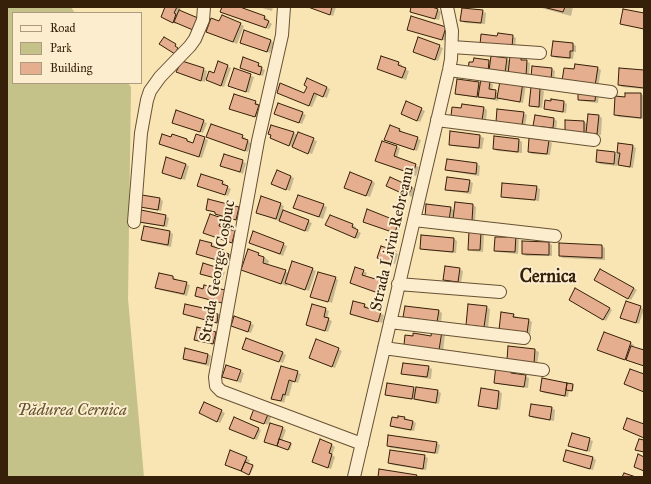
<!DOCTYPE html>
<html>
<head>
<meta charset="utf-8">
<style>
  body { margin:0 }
  #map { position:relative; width:651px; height:484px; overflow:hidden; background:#f9e4b3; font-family:"IM FELL Great Primer",serif }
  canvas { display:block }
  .frame { position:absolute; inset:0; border:8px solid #362009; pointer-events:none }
  .legend { position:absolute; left:12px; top:12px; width:130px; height:72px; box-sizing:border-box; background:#fbedce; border:1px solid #ac9b7f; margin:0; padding:5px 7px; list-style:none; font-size:12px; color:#362009 }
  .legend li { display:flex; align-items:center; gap:8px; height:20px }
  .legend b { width:20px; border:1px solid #ac9b7f }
</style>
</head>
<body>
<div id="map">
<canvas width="651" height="484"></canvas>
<div class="frame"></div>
<ul class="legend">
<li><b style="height:5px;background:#fbedce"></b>Road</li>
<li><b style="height:11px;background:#c4c288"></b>Park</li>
<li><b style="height:11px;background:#e5ae8f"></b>Building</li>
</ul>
</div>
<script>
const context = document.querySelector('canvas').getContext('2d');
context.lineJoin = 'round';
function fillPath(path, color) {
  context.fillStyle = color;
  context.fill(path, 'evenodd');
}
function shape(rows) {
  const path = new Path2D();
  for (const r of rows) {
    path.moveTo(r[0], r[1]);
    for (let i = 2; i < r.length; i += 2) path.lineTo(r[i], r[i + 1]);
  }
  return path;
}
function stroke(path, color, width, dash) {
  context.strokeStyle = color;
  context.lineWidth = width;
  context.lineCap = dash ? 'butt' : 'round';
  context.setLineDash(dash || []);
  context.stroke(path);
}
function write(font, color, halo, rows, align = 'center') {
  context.font = font + ' "IM FELL Great Primer",serif';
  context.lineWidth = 4;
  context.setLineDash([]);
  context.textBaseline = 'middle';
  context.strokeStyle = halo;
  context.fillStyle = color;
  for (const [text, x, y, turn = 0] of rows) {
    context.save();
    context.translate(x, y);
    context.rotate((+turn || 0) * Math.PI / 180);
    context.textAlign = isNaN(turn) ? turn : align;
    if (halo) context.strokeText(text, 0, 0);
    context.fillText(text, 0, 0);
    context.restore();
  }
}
const green = shape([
  [7,7,71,7,75,13,13,13,13,83,128,83,131,87,128,299,144,477,7,477]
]);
const shadow = shape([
  [166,7,181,7,176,24,165,19],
  [223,7,237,7,265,17,268,19,265,28,225,14,221,12],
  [259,7,273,7,272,11],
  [309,7,336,7,333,16],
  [412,7,429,7,438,10,441,12,439,20,414,13],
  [538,7,573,7,571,16],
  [482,11,486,13,485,24,465,23,462,21],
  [644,14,644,29,624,25,621,23],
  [412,18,449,30,446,41,412,31],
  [269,22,272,24,269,29,267,29],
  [220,23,240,24,244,26,237,44,210,33],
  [512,36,516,38,515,49,498,37],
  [419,38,443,48,438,61,417,53],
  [271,41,274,43,270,53,244,44],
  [573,44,576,46,576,52,574,52,573,59,556,58,552,56],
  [521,58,524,61,530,63,529,78,473,71,489,61,491,63,507,59,510,61],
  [244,59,262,66,261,68,265,70,263,76,244,70],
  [183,62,207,71,206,77,207,78,227,66,231,68,224,87,205,79,205,82,181,74],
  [398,63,402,65,401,68,409,71,406,80,378,69],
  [597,68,601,70,598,87,575,71],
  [552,69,555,71,554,81,532,77],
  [234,70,254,77,249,93,233,87],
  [644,71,644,89,622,87,619,85],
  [307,80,330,89,327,98,318,94,312,107,281,94,305,95,308,87],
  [482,80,493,84,492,91,499,93,526,85,523,103,502,99,499,98,498,101,480,97,480,98,459,95,456,93,479,83,481,84],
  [532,88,540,89,544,91,542,108,534,107,530,105],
  [599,94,598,103,582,101,579,99],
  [641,94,644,96,644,119,619,117,615,115,626,98],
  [256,102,262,108,259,118,233,110],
  [564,102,567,104,566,113,548,110,545,108],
  [484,108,487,110,486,121,456,117],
  [421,109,425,111,420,122,405,116],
  [176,111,207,123,203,133,176,124],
  [302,113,306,115,302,124,276,114],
  [523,113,527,115,525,126,500,123],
  [599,116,602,118,601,135,590,134,587,132,587,134,569,133,566,121,584,122,588,124],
  [554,119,557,121,556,130,538,127,534,125],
  [212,125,246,138,246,140,251,143,248,152,211,139],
  [272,126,317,141,312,154,271,138],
  [390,126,400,130,403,132,402,133,421,140,417,151,389,141],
  [451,132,480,136,484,138,482,149,453,146,450,144],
  [196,135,208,140,202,158,164,145,173,136,187,140,194,144],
  [495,138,519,140,522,142,522,153,497,151,494,149],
  [548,141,552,143,550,155,532,154,529,152],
  [619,144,633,146,636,148,633,168,622,166,617,163,617,166,600,164,597,162,598,151,615,153,618,154],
  [397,147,400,148,397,158,419,167,416,176,376,161],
  [225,156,246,163,243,174,222,166],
  [167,158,189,166,185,180,167,174],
  [447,160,477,164,480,166,479,176,449,171,446,169],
  [277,171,294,178,290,191,276,185],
  [372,181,375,183,370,197,349,189],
  [469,181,473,183,471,194,450,191,446,189],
  [222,182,226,184,225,186,231,189,228,196,202,187],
  [412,187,415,189,412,197,390,188],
  [536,187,540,189,539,201,505,198,502,196],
  [299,196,327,207,323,219,298,209],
  [160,199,163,201,161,211,145,208,141,206],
  [209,201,242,210,240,221,219,216,216,213,207,209],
  [280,204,284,206,282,211,312,223,308,232,260,214],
  [473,205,476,207,475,222,458,220,453,217,452,222,429,218,451,208,455,211],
  [165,216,169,218,167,227,143,223,140,221],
  [221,219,225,221,222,228,238,234,236,243,205,233],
  [392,219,395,221,393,226,400,229,398,234,367,223],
  [352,225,356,227,355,230,361,233,358,239,330,227],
  [145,227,170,232,173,234,171,247,146,242,143,240],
  [480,233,484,235,483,252,472,251,469,249],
  [519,237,518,254,498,252,495,251,495,238],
  [454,239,457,241,456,253,424,250,421,248],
  [201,241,212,244,215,246,215,248,224,251,232,257,230,264,197,254],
  [250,243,283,244,287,246,283,256],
  [549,243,552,245,552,256,526,256,523,254],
  [602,246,605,248,605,260,563,258,560,256],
  [248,251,264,257,269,261,268,265,289,273,312,269,316,271,309,291,288,283,287,286,247,272,242,269],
  [395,252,398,254,395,264,382,259],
  [459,269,463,271,461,283,447,282,444,280],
  [222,270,225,272,222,280,201,274],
  [601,270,637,290,631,300,595,280],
  [363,271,367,273,365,277,385,284,382,294,354,284],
  [173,277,176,279,176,280,190,285,187,296,160,290,156,288],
  [335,278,338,280,332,303,312,296],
  [576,289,612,310,606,321,570,300],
  [626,302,644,309,639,324,625,319],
  [313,305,329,311,327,319,332,321,328,332,307,325],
  [364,305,368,307,367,309,384,315,382,323,351,313],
  [486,307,490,309,488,328,470,326,467,324],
  [211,311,221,317,220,324,184,314],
  [439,311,442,313,441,323,407,319,404,317],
  [513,315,517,317,516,318,529,320,532,322,530,335,503,331],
  [235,318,254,325,251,333,232,326],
  [433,331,445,334,443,352,406,336,432,337],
  [215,333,219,334,216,345,195,339],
  [605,333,631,343,634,345,633,348,644,351,644,366,602,352],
  [509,347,535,350,539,352,537,365],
  [338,349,342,351,335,368,314,359],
  [247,350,283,353,286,355,283,363],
  [208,354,211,356,209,366,187,361,184,359],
  [497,366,514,370,514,375,525,376,529,378,528,388,498,384,495,382],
  [428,367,432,369,431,379,406,375,402,373],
  [282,368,301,374,298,383,293,381,289,396,286,396,284,403,273,398],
  [240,371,244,373,241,383,227,378],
  [543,379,573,385,574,385,573,391,569,390,568,397,544,393,541,391],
  [413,388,416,390,437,391,441,393,439,404,390,396,386,394],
  [481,389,499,392,502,393,500,410,482,407,479,405],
  [532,405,552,408,555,410,554,421,533,418,530,416],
  [255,408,272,415,268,425,255,420],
  [221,411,225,413,220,423,204,415],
  [392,418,405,418,416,423,414,431,395,428,391,426],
  [283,428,286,430,282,441,292,444,290,450,265,441],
  [258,429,261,430,257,440,233,430],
  [572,434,593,441,590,452,572,447],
  [436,443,440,445,438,454,391,448,388,446],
  [332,445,335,447,332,455,335,457,331,469,313,462],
  [231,451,250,460,248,464,254,466,250,475,229,466],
  [424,456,428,458,426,470,393,465,389,463],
  [593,458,596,460,593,470,564,461]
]);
const building = shape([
  [165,7,177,7,174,13,176,14,173,23,161,17,165,7],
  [222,7,240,7,265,16,264,19,269,21,266,28,220,12,222,7],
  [308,7,332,7,330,15,308,7],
  [411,7,432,7,438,9,435,19,410,12,411,7],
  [543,7,565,7,563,12,543,7],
  [462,8,483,10,481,23,460,21,462,8],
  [623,9,644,13,644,29,620,24,623,9],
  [179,10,198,18,193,30,174,22,179,10],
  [222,15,241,23,233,42,206,32,211,18,219,21,222,15],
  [411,16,446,27,442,40,407,30,411,16],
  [244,30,271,40,267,52,240,43,244,30],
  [498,33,513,35,512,47,480,45,481,34,497,36,498,33],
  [164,37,176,44,175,46,178,48,175,54,159,44,164,37],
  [418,37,440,45,435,60,413,52,418,37],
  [553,41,573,43,573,51,570,51,570,58,551,56,553,41],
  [381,56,399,62,398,65,406,68,402,78,377,69,381,56],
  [491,56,507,58,505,73,489,71,491,56],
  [510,56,521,57,521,60,527,60,526,76,508,74,510,56],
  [243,57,259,63,258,66,262,67,260,75,240,68,243,57],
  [474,58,489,60,488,72,468,70,469,62,473,62,474,58],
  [182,61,204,68,201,81,176,72,182,61],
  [218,61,228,65,221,86,206,80,209,71,214,73,218,61],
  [575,64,598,67,595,86,562,81,564,68,574,69,575,64],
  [532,66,552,68,551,80,531,77,532,66],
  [234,68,251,74,246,92,228,86,234,68],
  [619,68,644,70,644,88,618,85,619,68],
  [307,78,327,87,323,97,314,93,309,106,277,93,280,83,304,93,307,87,304,85,307,78],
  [457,79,479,82,477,97,455,94,457,79],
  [481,79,490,81,489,89,496,90,495,99,478,97,481,79],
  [500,81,523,82,520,102,497,98,500,81],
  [531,87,540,88,539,107,529,106,531,87],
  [578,90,596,91,595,101,578,100,578,90],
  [625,93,641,93,641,118,614,115,615,96,625,97,625,93],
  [234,94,256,101,255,104,259,105,255,117,229,109,234,94],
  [551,99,564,101,563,112,544,109,545,100,551,101,551,99],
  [406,101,422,108,417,121,401,114,406,101],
  [278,103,303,112,299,123,274,114,278,103],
  [462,104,484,107,482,120,451,116,452,107,461,108,462,104],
  [497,109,524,112,522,125,496,122,497,109],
  [176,110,204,120,200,132,172,123,176,110],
  [588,114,599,115,597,134,586,133,588,114],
  [535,115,554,118,553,128,533,126,535,115],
  [565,120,584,121,584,133,565,132,565,120],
  [211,124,243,135,242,138,248,140,245,151,206,137,211,124],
  [271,125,294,132,289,146,270,138,271,135,268,134,271,125],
  [390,125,400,129,399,131,418,137,414,150,384,140,390,125],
  [450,131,480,135,479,148,449,145,450,131],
  [298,132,314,138,308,154,292,147,298,132],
  [162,134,171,137,172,134,187,139,187,141,193,143,196,134,205,137,199,157,159,144,162,134],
  [494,136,519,139,518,152,493,149,494,136],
  [529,138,549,140,547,154,528,152,529,138],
  [382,141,397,146,394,156,416,164,413,174,375,161,382,141],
  [618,143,633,145,630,167,618,165,620,153,617,153,618,143],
  [597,150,615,152,614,164,596,162,597,150],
  [224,154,243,160,240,172,220,166,224,154],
  [166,157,186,164,181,179,162,173,166,157],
  [447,159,477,163,476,174,445,170,447,159],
  [277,170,291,176,286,190,271,184,277,170],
  [350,172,372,181,366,196,344,188,350,172],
  [201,174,223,181,222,184,228,186,225,195,197,186,201,174],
  [390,177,412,187,408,196,386,186,390,177],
  [447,177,470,180,468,192,445,190,447,177],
  [502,183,537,186,535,200,501,197,502,183],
  [142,195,160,198,158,210,140,207,142,195],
  [298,195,324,204,319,217,293,208,298,195],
  [261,196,281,203,276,219,256,213,261,196],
  [208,199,239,207,236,220,215,214,215,212,206,210,208,199],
  [455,202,473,204,472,221,453,219,455,202],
  [426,204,451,207,449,220,425,217,426,204],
  [367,209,392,219,390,224,397,226,395,233,363,222,367,209],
  [141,210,166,215,164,226,139,222,141,210],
  [283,210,309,220,305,231,279,221,283,210],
  [210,214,222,218,219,226,235,231,232,243,203,233,210,214],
  [330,215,353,224,352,227,358,230,355,238,325,225,330,215],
  [144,226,170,231,168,245,141,240,144,226],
  [253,231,284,243,280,254,249,243,253,231],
  [469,231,481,232,480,250,468,250,469,231],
  [508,233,516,234,515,252,494,251,495,237,507,237,508,233],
  [421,235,454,238,453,252,420,249,421,235],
  [200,240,212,243,211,246,224,250,224,252,229,254,227,263,196,254,200,240],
  [522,241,549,242,549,255,522,254,522,241],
  [559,243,602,245,602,258,559,256,559,243],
  [381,246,396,251,392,263,377,258,381,246],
  [248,249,259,253,258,255,264,257,263,263,286,270,281,284,241,270,248,249],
  [292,261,313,268,305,290,285,283,292,261],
  [203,263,222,269,219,279,200,274,203,263],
  [445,266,460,268,458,282,443,280,445,266],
  [355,267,364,270,362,275,382,281,378,293,350,283,355,267],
  [600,269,634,288,628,299,594,280,600,269],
  [318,272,336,277,328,302,310,297,318,272],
  [159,273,173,276,173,279,187,282,184,294,155,288,159,273],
  [204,285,225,290,222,303,195,296,197,287,203,289,204,285],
  [575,288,610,308,603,320,569,300,575,288],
  [353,301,365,304,364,307,381,312,378,322,350,314,353,301],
  [626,301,641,306,636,323,620,318,626,301],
  [185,304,212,310,211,312,218,314,217,323,183,314,185,304],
  [312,304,326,308,324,317,329,318,325,331,306,325,312,304],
  [468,304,487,306,484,327,466,325,468,304],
  [405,306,439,310,437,322,403,317,405,306],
  [501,312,514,314,513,317,529,319,527,333,499,330,501,312],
  [234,316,251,322,248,332,231,326,234,316],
  [197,327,216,332,213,344,194,340,197,327],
  [432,330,442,331,439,350,404,345,405,335,413,336,413,333,431,336,432,330],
  [604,332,631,342,625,360,597,350,604,332],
  [246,338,283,352,279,362,242,349,246,338],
  [316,339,339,348,332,367,309,358,316,339],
  [508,346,535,349,534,364,507,360,508,346],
  [631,346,644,350,644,366,626,360,631,346],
  [185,348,208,354,206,364,183,359,185,348],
  [403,363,429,366,427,377,401,374,403,363],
  [226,365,241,370,237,381,222,377,226,365],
  [496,365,511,367,511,373,526,375,524,387,494,383,496,365],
  [281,366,298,371,295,382,289,380,285,395,283,394,281,401,271,399,281,366],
  [630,369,644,374,644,392,624,384,630,369],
  [542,378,567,383,565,396,540,391,542,378],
  [387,383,414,387,412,399,385,395,387,383],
  [567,383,573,384,572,391,566,390,567,383],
  [416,387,438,390,436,403,414,399,416,387],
  [481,388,499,391,497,409,478,406,481,388],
  [204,402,222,410,217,422,199,413,204,402],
  [531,404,552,407,550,420,529,416,531,404],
  [255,406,269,412,264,424,250,419,255,406],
  [398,416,405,417,404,419,413,421,411,430,390,426,392,417,398,418,398,416],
  [234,417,259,428,254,439,229,429,234,417],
  [627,418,644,424,644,438,623,429,627,418],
  [270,423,283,427,277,446,264,442,270,423],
  [572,433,590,438,587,451,568,446,572,433],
  [388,435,437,442,435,453,387,446,388,435],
  [279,439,291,443,288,450,277,446,279,439],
  [320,439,332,444,329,453,332,454,328,468,312,462,320,439],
  [639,439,644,440,644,452,635,450,639,439],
  [230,450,247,457,241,471,225,465,230,450],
  [390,450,425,455,423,469,388,463,390,450],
  [566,450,593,457,590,469,563,461,566,450],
  [638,454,644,457,644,471,634,467,638,454],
  [245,462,253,465,249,475,241,471,245,462],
  [379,469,417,475,416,477,378,477,379,469],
  [624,473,636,477,622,477,624,473]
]);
const street = shape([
  [284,7,282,35,258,141,215,377,216,386,221,391,362,444],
  [452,47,540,53],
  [449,70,611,92],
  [437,120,594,140],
  [414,220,555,236],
  [134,222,141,133,147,100,150,91,160,77,190,46,195,39,203,20,204,7],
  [398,284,500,292],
  [390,322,524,338],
  [384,348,543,370],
  [354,477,449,70,451,59,452,31,447,7]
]);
const streetNames = [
  ["Strada Liviu Rebreanu",393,239,-77],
  ["Strada George Coșbuc",218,271,-80]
];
const parkNames = [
  ["Pădurea Cernica",72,411]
];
const quarterNames = [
  ["Cernica",548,278]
];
fillPath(green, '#c4c288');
fillPath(shadow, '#0003');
fillPath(building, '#e5ae8f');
stroke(building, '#362009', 1);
stroke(street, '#675134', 14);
stroke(street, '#fbedce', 12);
write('16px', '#362009', '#fbedce', streetNames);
write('italic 16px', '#61512f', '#fbedce', parkNames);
write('bold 18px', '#362009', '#fbedce', quarterNames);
</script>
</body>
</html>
